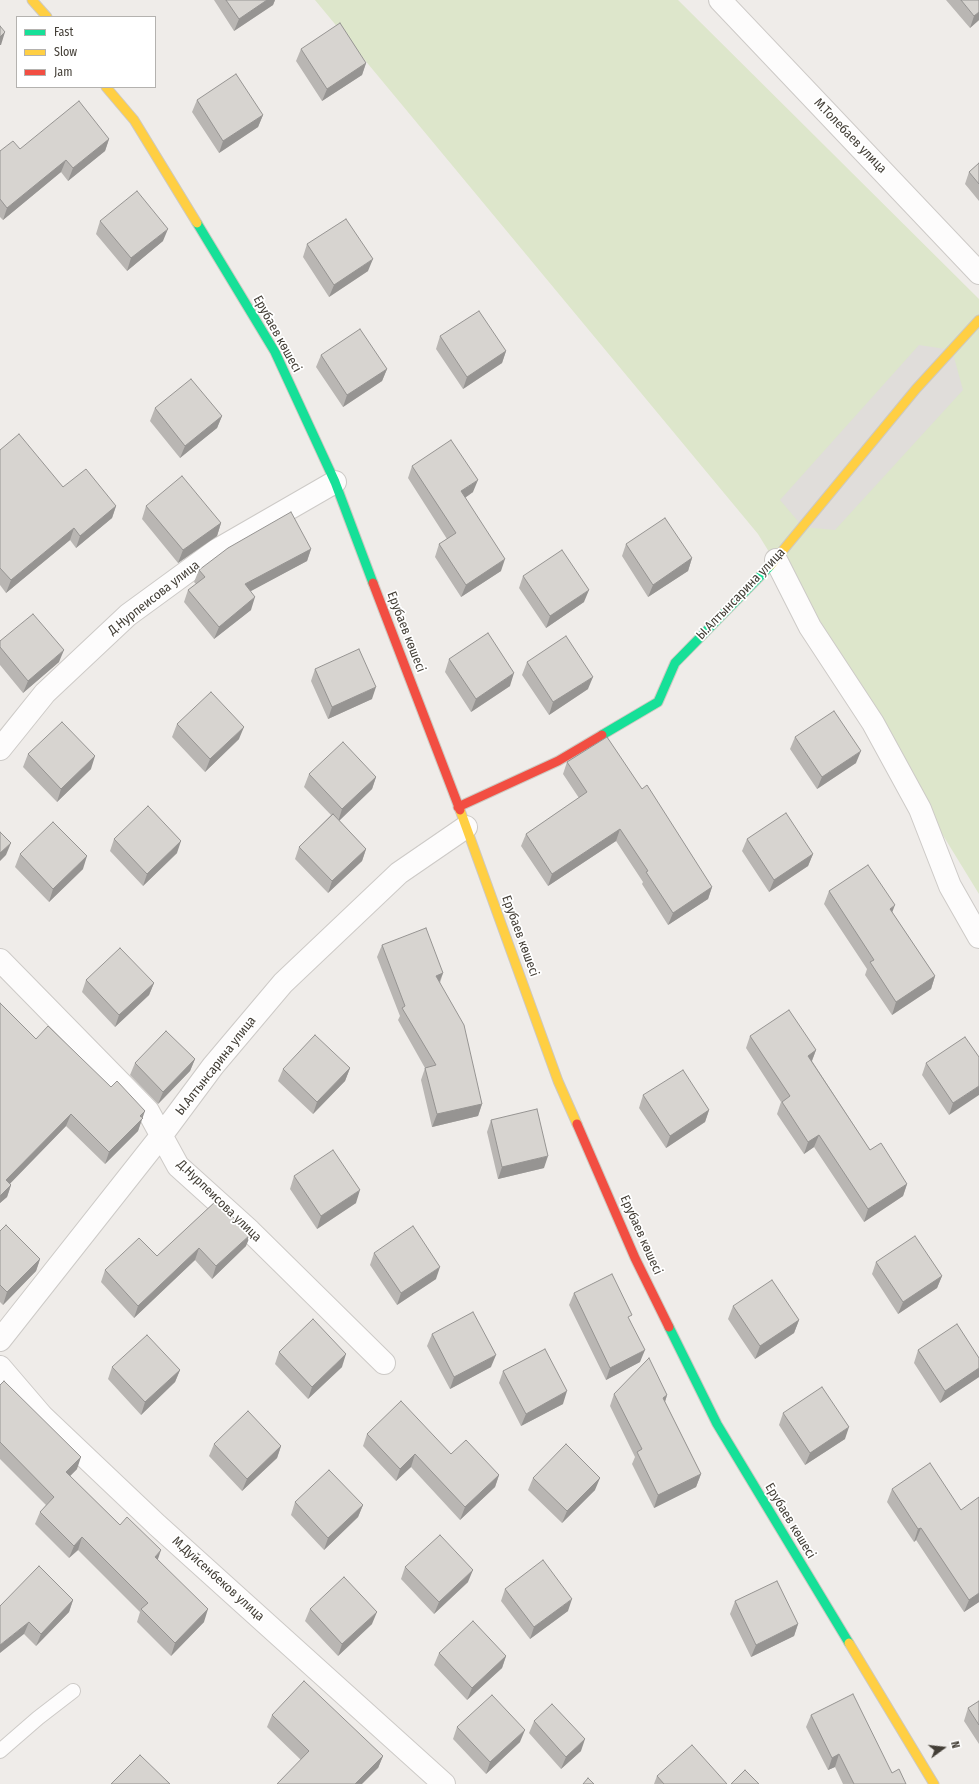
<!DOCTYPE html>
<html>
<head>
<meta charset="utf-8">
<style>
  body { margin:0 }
  #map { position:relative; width:979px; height:1784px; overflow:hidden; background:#efece9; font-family:"Fira Sans Condensed",sans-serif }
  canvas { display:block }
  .legend { position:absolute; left:16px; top:16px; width:140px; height:72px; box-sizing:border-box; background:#fff; border:1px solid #b4b2af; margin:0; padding:5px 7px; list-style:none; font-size:12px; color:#433e36 }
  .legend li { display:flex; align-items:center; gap:8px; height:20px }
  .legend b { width:20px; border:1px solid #b4b2af }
  .north { position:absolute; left:923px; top:1728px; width:40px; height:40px; -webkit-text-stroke:3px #fff; paint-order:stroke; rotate:75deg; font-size:11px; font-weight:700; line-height:16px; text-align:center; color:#433e36 }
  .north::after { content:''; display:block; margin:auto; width:14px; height:18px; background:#433e36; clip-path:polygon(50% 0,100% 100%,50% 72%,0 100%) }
</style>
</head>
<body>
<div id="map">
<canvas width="979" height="1784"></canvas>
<ul class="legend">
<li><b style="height:5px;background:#16e098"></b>Fast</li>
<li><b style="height:5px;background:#ffcf43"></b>Slow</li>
<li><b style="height:5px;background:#f24e42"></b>Jam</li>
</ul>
<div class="north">N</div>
</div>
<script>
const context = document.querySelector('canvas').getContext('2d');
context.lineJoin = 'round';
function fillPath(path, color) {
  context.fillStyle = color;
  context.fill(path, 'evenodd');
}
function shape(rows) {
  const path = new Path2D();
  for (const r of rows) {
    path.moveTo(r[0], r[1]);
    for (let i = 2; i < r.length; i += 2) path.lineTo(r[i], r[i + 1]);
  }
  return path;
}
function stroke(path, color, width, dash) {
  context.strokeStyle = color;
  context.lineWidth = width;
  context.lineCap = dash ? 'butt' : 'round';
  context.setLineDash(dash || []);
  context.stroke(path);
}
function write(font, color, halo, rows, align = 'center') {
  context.font = font + ' "Fira Sans Condensed",sans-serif';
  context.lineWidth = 3.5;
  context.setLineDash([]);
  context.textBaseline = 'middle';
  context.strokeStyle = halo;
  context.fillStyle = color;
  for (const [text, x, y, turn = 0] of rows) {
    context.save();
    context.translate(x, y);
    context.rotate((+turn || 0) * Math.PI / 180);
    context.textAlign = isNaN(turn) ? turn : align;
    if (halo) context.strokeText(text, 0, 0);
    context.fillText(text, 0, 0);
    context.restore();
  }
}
const green = shape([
  [315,0,678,0,979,299,979,894,758,534]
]);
const parking = shape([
  [919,345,952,350,963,390,835,530,803,527,780,500]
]);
const lane = shape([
  [0,1751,38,1718,73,1691]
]);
const street = shape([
  [720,0,979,273],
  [776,560,810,627,873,723,920,809,950,886,979,937],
  [0,749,45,693,128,615,217,550,335,482],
  [0,960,148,1111,178,1166,250,1231,384,1363],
  [0,1340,161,1136,213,1066,283,983,399,873,466,827],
  [0,1367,42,1416,157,1525,444,1784]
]);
const fast = shape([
  [197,223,275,352,335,482,373,583],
  [602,735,658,702,675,663,770,566],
  [669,1327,717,1424,849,1643]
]);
const slow = shape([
  [32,0,47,17],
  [106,87,134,120,197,223],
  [770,566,916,389,979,320],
  [460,810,558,1081,577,1124],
  [849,1643,934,1784]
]);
const jam = shape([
  [373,583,460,810],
  [458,807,558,761,602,735],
  [577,1124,635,1258,669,1327]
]);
const wall = shape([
  [214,0,275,0,273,5,234,31],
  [946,0,979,0,979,20,970,28],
  [301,49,366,63,362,75,322,101,296,61],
  [197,100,263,115,258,127,219,153,192,112],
  [109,139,105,151,68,181,61,172,3,220,0,217,0,151],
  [979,163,979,201,965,184,969,172],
  [100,221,163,241,127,271,96,234],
  [307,244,368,271,329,297,303,257],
  [440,336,506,351,502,363,463,389,436,349],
  [321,355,387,369,382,381,343,407,316,367],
  [155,408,222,416,217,428,180,458,150,421],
  [0,450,63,487,116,506,112,518,76,548,70,540,6,593,0,585],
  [412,466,473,492,465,498,501,571,461,597,435,557,439,544,447,539,408,478],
  [146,506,221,523,217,536,178,563,142,519],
  [626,544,692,558,688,571,648,597,622,556],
  [311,549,307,561,250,591,251,610,214,639,184,602,188,590,196,584,194,582,199,570],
  [523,576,584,602,546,628,519,588],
  [0,641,59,662,23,693,0,665],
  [449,659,510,686,471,712,445,672],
  [527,662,588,689,549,715,522,675],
  [315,669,372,699,328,719,311,681],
  [177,724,239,739,205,772,172,737],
  [795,737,856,763,817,789,790,749],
  [28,754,91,769,57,802,23,767],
  [567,762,642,789,712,887,708,899,668,925,642,884,643,882,616,841,548,886,521,846,526,834,579,798,563,774],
  [309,774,376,777,372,789,339,820,366,849,362,861,328,893,295,859,299,847,331,815,304,787],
  [114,839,177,853,143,886,110,851],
  [747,839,813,854,808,866,769,892,742,851],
  [20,854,83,869,49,902,15,867],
  [829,891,892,912,935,976,931,989,892,1015,865,975,867,969,824,904],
  [382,945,443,973,440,983,482,1104,478,1116,432,1127,421,1080,425,1068,398,1020,400,1016,377,957],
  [86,980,154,983,149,995,115,1027,82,992],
  [0,1003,36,1039,142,1118,138,1131,105,1164,66,1126,10,1183,11,1185,7,1197,0,1203],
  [750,1036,816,1050,812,1061,870,1150,907,1184,903,1196,864,1222,814,1147,804,1154,777,1114,781,1102,746,1048],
  [979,1057,949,1115,922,1075,926,1063],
  [195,1059,190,1071,158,1104,130,1075,135,1063],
  [350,1068,345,1081,313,1114,278,1081,283,1069],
  [643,1095,709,1110,705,1122,666,1148,639,1108],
  [491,1120,544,1168,498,1179,487,1132],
  [294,1176,356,1203,317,1229,290,1189],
  [216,1201,246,1246,212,1279,195,1260,134,1318,101,1282,105,1270,157,1256],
  [0,1231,40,1259,36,1271,3,1305,0,1302],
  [374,1253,436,1279,397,1305,370,1265],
  [876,1262,942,1276,937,1288,898,1314,872,1274],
  [574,1293,630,1320,640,1362,606,1380,569,1305],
  [733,1306,799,1320,794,1333,755,1359,728,1319],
  [432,1334,491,1367,450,1389,427,1346],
  [918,1350,979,1358,979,1377,940,1403,914,1363],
  [279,1352,342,1367,308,1399,275,1364],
  [112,1367,180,1370,175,1382,141,1415,108,1379],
  [503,1371,563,1404,521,1426,499,1383],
  [0,1385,77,1469,70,1476,120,1525,158,1560,204,1622,171,1656,137,1622,140,1612,78,1550,69,1558,35,1524,40,1512,46,1505,0,1459],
  [614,1394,667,1395,665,1402,701,1474,696,1487,654,1508,632,1464,635,1457,610,1406],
  [783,1413,845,1439,805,1465,779,1425],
  [367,1434,451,1454,499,1475,495,1487,460,1520,411,1467,396,1481,363,1446],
  [214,1444,281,1446,277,1458,242,1491,209,1456],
  [533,1478,595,1490,562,1523,528,1490],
  [892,1489,979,1602,964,1612,916,1540,914,1542,887,1502],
  [295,1502,363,1505,358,1517,324,1550,291,1515],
  [405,1567,468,1582,434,1614,401,1579],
  [505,1589,568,1611,530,1639,501,1601],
  [73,1600,69,1612,36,1646,24,1634,0,1606],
  [735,1601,798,1624,794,1636,751,1657,730,1614],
  [310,1609,372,1624,338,1656,305,1621],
  [439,1653,506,1656,502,1668,467,1700,434,1665],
  [979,1701,979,1744,964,1721,968,1708],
  [272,1715,383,1756,378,1768,301,1760,267,1727],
  [811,1715,892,1773,906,1784,843,1784,835,1767,828,1770,806,1727],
  [534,1721,581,1751,561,1769,529,1733],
  [457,1727,520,1742,486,1774,453,1739],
  [657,1776,727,1784,654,1784]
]);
const shadedWall = shape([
  [267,0,275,0,273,5,234,31,239,19],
  [979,12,979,20,970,28,974,16],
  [5,32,1,45,0,45,0,37],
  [366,63,362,75,322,101,327,89],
  [263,115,258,127,219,153,223,141],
  [109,139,105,151,68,181,73,168],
  [66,160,61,172,3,220,7,208],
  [168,229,163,241,127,271,131,258],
  [373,259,368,271,329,297,334,285],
  [506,351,502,363,463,389,467,377],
  [387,369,382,381,343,407,347,395],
  [222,416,217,428,180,458,185,446],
  [478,480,473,492,456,504,461,491],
  [116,506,112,518,76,548,80,536],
  [221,523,217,536,178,563,183,550],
  [74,528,70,540,6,593,11,580],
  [311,549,307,561,240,597,245,584],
  [692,558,688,571,648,597,653,585],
  [505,559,501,571,461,597,466,585],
  [589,590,584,602,546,628,550,616],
  [255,597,251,610,214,639,219,627],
  [64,650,59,662,23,693,28,681],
  [514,673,510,686,471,712,476,699],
  [593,677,588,689,549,715,553,702],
  [376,687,372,699,328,719,332,707],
  [244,727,239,739,205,772,210,759],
  [861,751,856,763,817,789,822,777],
  [95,756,91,769,57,802,61,789],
  [376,777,372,789,338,822,342,809],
  [620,829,616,841,548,886,552,874],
  [181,841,177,853,143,886,147,874],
  [11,843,6,855,0,861,0,853],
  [366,849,362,861,328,893,332,881],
  [813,854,808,866,769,892,774,880],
  [87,856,83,869,49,902,53,889],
  [712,887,708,899,668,925,673,913],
  [895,905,890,918,890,909],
  [443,973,438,985,436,976],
  [935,976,931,989,892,1015,896,1002],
  [154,983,149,995,115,1027,119,1015],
  [816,1050,811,1063,808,1056],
  [195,1059,190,1071,158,1104,163,1092],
  [350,1068,345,1081,313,1114,317,1102],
  [979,1086,979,1095,949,1115,953,1103],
  [482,1104,478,1116,432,1127,437,1114],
  [709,1110,705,1122,666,1148,670,1136],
  [145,1111,138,1131,105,1164,109,1152],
  [71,1114,66,1126,2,1192,6,1180],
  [819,1135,814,1147,804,1154,808,1142],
  [548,1156,544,1168,498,1179,502,1167],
  [907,1184,903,1196,864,1222,868,1209],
  [11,1185,7,1197,0,1203,0,1196],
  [360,1190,356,1203,317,1229,321,1216],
  [251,1234,246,1246,212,1279,216,1266],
  [199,1248,195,1260,134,1318,138,1306],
  [40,1259,36,1271,3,1305,7,1292],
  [440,1267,436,1279,397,1305,401,1293],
  [942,1276,937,1288,898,1314,903,1302],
  [799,1320,794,1333,755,1359,760,1346],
  [645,1350,640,1362,606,1380,610,1368],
  [346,1354,342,1367,308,1399,312,1387],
  [496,1355,491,1367,450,1389,454,1377],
  [979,1368,979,1377,940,1403,945,1391],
  [180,1370,175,1382,141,1415,145,1402],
  [567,1391,563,1404,521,1426,526,1414],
  [667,1395,663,1408,663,1398],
  [849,1427,845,1439,805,1465,810,1453],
  [281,1446,277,1458,242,1491,247,1479],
  [415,1454,411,1467,396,1481,400,1469],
  [81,1457,77,1469,62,1484,66,1472],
  [701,1474,696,1487,654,1508,658,1495],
  [499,1475,495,1487,460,1520,465,1507],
  [600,1478,595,1490,562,1523,567,1511],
  [363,1505,358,1517,324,1550,328,1538],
  [921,1528,916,1540,914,1542,918,1529],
  [82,1537,78,1550,69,1558,74,1546],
  [161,1550,157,1562,155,1557],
  [473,1570,468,1582,434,1614,439,1602],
  [979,1593,979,1602,964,1612,969,1600],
  [572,1599,568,1611,530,1639,534,1627],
  [73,1600,69,1612,36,1646,41,1634],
  [208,1609,204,1622,171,1656,175,1643],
  [377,1612,372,1624,338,1656,342,1644],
  [29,1622,24,1634,0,1653,0,1645],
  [798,1624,794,1636,751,1657,756,1645],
  [506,1656,502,1668,467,1700,472,1688],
  [525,1730,520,1742,486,1774,490,1762],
  [585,1739,581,1751,561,1769,566,1757],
  [839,1754,835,1767,828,1770,832,1758],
  [383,1756,378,1768,362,1784,355,1784]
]);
const building = shape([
  [226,0,267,0,239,19,226,0],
  [961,0,979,0,979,12,974,16,961,0],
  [340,23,366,63,327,89,301,49,340,23],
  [0,26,5,32,0,37,0,26],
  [236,74,263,115,223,141,197,100,236,74],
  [79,101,109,139,73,168,66,160,7,208,0,199,0,151,13,141,20,149,79,101],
  [979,163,979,184,969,172,979,163],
  [137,191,168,229,131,258,100,221,137,191],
  [346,219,373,259,334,285,307,244,346,219],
  [479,311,506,351,467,377,440,336,479,311],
  [360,329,387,369,347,395,321,355,360,329],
  [191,379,222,416,185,446,155,408,191,379],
  [19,434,63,487,86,469,116,506,80,536,74,528,11,580,0,568,0,450,19,434],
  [451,440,478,480,461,491,505,559,466,585,439,544,456,533,412,466,451,440],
  [182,476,221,523,183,550,146,506,182,476],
  [291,512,311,549,245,584,255,597,219,627,188,590,205,577,199,570,228,548,291,512],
  [665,518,692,558,653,585,626,544,665,518],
  [562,550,589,590,550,616,523,576,562,550],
  [33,614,64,650,28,681,0,647,0,641,33,614],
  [488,633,514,673,476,699,449,659,488,633],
  [566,636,593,677,553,702,527,662,566,636],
  [359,649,376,687,332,707,315,669,359,649],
  [211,692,244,727,210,759,177,724,211,692],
  [834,711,861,751,822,777,795,737,834,711],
  [62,722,95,756,61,789,28,754,62,722],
  [607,737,642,789,647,785,712,887,673,913,646,872,648,871,620,829,552,874,526,834,587,792,567,762,607,737],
  [343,742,376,777,342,809,309,774,343,742],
  [148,806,181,841,147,874,114,839,148,806],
  [786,813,813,854,774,880,747,839,786,813],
  [333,814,366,849,332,881,299,847,333,814],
  [53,822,87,856,53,889,20,854,53,822],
  [0,832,11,843,0,853,0,832],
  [868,865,895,905,890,909,935,976,896,1002,870,962,874,960,829,891,868,865],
  [426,928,443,973,436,976,464,1025,482,1104,437,1114,425,1068,436,1065,402,1008,405,1006,382,945,426,928],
  [120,948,154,983,119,1015,86,980,120,948],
  [0,1003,36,1039,48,1026,111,1087,117,1081,145,1111,140,1116,143,1118,109,1152,71,1114,6,1180,11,1185,0,1196,0,1003],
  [789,1010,816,1050,808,1056,870,1150,881,1143,907,1184,868,1209,819,1135,808,1142,782,1102,790,1096,750,1036,789,1010],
  [166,1031,195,1059,163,1092,135,1063,166,1031],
  [315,1035,350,1068,317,1102,283,1069,315,1035],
  [965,1037,979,1057,979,1086,953,1103,926,1063,965,1037],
  [683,1070,709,1110,670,1136,643,1095,683,1070],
  [537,1109,548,1156,502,1167,491,1120,537,1109],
  [333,1150,360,1190,321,1216,294,1176,333,1150],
  [216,1201,251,1234,216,1266,199,1248,138,1306,105,1270,139,1238,157,1256,216,1201],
  [6,1225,40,1259,7,1292,0,1285,0,1231,6,1225],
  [413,1226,440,1267,401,1293,374,1253,413,1226],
  [915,1236,942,1276,903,1302,876,1262,915,1236],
  [612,1274,632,1315,628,1317,645,1350,610,1368,574,1293,612,1274],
  [772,1280,799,1320,760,1346,733,1306,772,1280],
  [473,1312,496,1355,454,1377,432,1334,473,1312],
  [313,1319,346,1354,312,1387,279,1352,313,1319],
  [957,1324,979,1358,979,1368,945,1391,918,1350,957,1324],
  [147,1335,180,1370,145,1402,112,1367,147,1335],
  [545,1349,567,1391,526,1414,503,1371,545,1349],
  [649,1358,667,1395,663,1398,701,1474,658,1495,637,1452,642,1449,614,1394,649,1358],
  [4,1381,81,1457,66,1472,120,1525,127,1517,161,1550,155,1557,208,1609,175,1643,141,1609,148,1603,82,1537,74,1546,40,1512,54,1497,0,1442,0,1385,4,1381],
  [822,1387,849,1427,810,1453,783,1413,822,1387],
  [401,1401,451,1454,466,1440,499,1475,465,1507,415,1454,400,1469,367,1434,401,1401],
  [248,1411,281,1446,247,1479,214,1444,248,1411],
  [566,1444,600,1478,567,1511,533,1478,566,1444],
  [930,1463,961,1510,979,1497,979,1593,969,1600,921,1528,918,1529,892,1489,930,1463],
  [329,1470,363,1505,328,1538,295,1502,329,1470],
  [440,1535,473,1570,439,1602,405,1567,440,1535],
  [543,1560,572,1599,534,1627,505,1589,543,1560],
  [39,1566,73,1600,41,1634,29,1622,0,1645,0,1606,39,1566],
  [344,1577,377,1612,342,1644,310,1609,344,1577],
  [777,1581,798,1624,756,1645,735,1601,777,1581],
  [473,1621,506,1656,472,1688,439,1653,473,1621],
  [304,1681,383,1756,355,1784,277,1784,309,1751,272,1715,304,1681],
  [853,1694,892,1773,899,1769,906,1784,854,1784,839,1754,832,1758,811,1715,853,1694],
  [492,1695,525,1730,490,1762,457,1727,492,1695],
  [979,1701,979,1725,968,1708,979,1701],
  [552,1704,585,1739,566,1757,534,1721,552,1704],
  [692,1745,727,1784,664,1784,657,1776,692,1745],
  [140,1755,170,1784,111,1784,140,1755],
  [745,1770,759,1784,731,1784,745,1770],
  [588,1778,594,1784,583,1784,588,1778]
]);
const streetNames = [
  ["М.Толебаев улица",850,136,46],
  ["Ерубаев көшесі",277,334,61],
  ["Ы.Алтынсарина улица",741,594,-46],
  ["Д.Нурпеисова улица",154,598,-38],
  ["Ерубаев көшесі",406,632,69],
  ["Ерубаев көшесі",520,936,70],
  ["Ы.Алтынсарина улица",216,1066,-52],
  ["Д.Нурпеисова улица",219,1201,44],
  ["Ерубаев көшесі",641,1235,66],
  ["Ерубаев көшесі",790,1521,59],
  ["М.Дуйсенбеков улица",218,1579,42]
];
fillPath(green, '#dde6cb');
fillPath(parking, '#e0ddda');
stroke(lane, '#cdcac7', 16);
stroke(street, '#cdcac7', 24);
stroke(fast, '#cdc9c1', 11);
stroke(slow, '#cdc9c1', 11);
stroke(jam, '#cdc9c1', 11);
stroke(lane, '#fdfcfc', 14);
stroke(street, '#fdfcfc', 22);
stroke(fast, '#16e098', 9);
stroke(slow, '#ffcf43', 9);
stroke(jam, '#f24e42', 9);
fillPath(wall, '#b9b6b3');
fillPath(shadedWall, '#969492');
fillPath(building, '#d7d4d0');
stroke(building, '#969492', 1);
write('13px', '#433e36', '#fff', streetNames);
</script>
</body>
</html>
